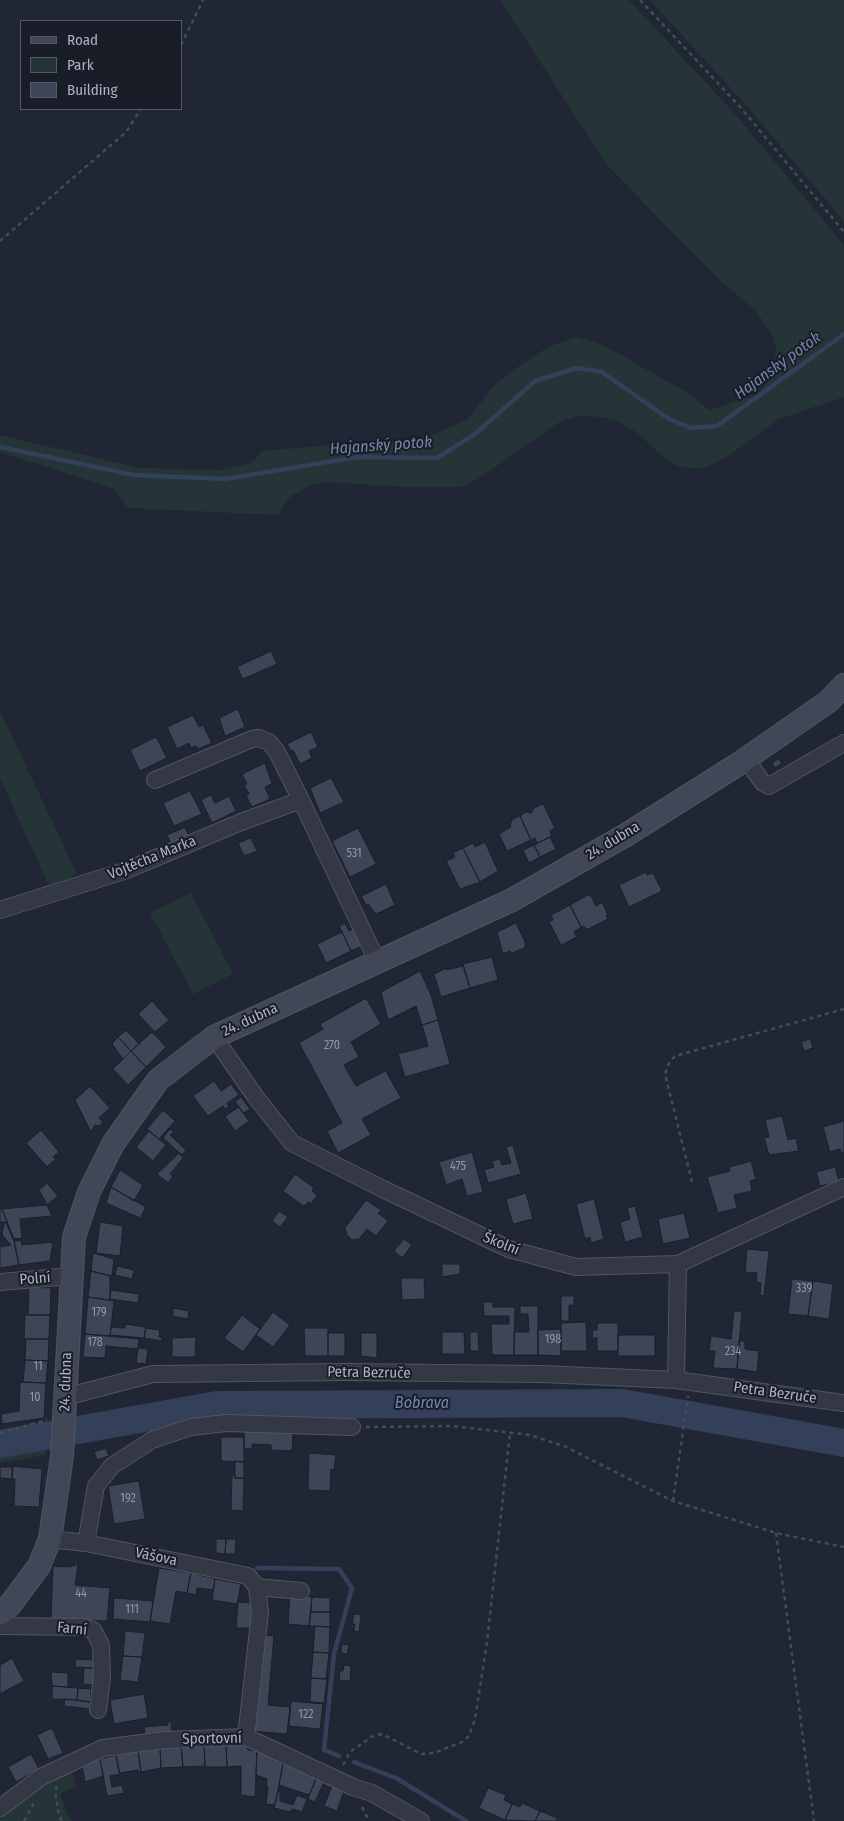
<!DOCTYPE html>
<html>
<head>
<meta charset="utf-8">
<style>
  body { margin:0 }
  #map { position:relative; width:844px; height:1821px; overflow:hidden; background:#202633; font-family:"Fira Sans Condensed",sans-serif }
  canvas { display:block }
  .legend { position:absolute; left:20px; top:20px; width:162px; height:90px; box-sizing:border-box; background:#191d28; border:1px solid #545965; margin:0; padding:6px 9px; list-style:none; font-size:15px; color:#adb2c1 }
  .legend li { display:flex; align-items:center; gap:10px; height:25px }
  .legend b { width:25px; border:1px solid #545965 }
</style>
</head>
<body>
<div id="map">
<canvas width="844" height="1821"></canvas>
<ul class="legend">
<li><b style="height:6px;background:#414757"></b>Road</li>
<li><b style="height:14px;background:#253437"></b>Park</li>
<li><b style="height:14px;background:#3e4556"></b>Building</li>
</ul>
</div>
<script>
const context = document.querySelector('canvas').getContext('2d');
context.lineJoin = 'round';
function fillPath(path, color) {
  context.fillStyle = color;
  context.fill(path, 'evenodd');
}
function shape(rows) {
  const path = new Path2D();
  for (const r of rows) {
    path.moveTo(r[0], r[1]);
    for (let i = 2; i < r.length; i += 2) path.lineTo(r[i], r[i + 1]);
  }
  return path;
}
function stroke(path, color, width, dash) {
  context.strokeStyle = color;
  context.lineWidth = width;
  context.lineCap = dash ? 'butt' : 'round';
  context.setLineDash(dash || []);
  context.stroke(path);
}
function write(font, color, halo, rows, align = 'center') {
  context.font = font + ' "Fira Sans Condensed",sans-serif';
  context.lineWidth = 4;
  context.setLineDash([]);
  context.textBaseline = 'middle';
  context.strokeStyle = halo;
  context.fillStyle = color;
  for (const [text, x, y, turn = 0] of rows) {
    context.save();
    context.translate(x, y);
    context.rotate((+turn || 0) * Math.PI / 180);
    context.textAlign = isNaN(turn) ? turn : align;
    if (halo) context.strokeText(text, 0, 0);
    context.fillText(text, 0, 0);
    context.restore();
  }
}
const green = shape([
  [500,0,629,0,736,115,844,245,844,397,779,419,731,454,714,464,698,469,681,467,668,461,635,431,617,421,602,417,577,416,558,423,478,479,460,487,405,487,324,482,311,485,291,496,286,502,279,515,128,508,112,488,0,452,0,435,139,468,222,470,251,463,262,451,428,437,467,420,491,389,509,373,548,347,576,337,603,345,688,393,709,410,755,395,762,389,773,374,776,349,772,335,756,311,716,277,607,165],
  [650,0,844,0,844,221,745,104],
  [0,711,77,874,50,888,0,778],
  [191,893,233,974,193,994,150,913],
  [47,1428,46,1455,0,1463,0,1437],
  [71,1767,76,1785,60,1794,67,1813,73,1821,0,1821,0,1812]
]);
const stream = shape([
  [0,447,134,475,225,479,358,457,437,458,475,434,535,381,576,368,602,372,669,419,691,428,717,426,844,334],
  [257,1568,339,1569,352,1588,334,1654,324,1750,339,1756],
  [354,1762,396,1778,466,1821]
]);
const river = shape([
  [0,1444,217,1405,622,1403,844,1443]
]);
const building = shape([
  [271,651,277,664,243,679,237,667,271,651],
  [238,709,245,727,225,736,219,718,238,709],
  [193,715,199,727,203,725,212,743,198,749,196,746,191,748,189,743,177,749,167,727,193,715],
  [311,732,318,747,309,751,312,758,300,764,293,750,291,751,287,744,311,732],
  [156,737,167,758,140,771,130,750,156,737],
  [778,759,782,763,775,768,772,763,778,759],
  [265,763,272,784,265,787,270,799,252,807,246,796,249,794,244,785,247,784,242,774,265,763],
  [331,778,344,802,320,813,310,788,331,778],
  [190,791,202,814,174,826,163,803,190,791],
  [211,795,215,803,229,796,236,811,212,823,201,800,211,795],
  [543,804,555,828,550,831,552,836,537,843,535,838,531,840,520,816,526,812,531,813,534,808,543,804],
  [520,816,531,840,507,851,499,834,511,827,510,824,513,819,520,816],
  [185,827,189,836,171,843,167,835,185,827],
  [358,828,376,864,350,877,332,841,358,828],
  [550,837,556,849,540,857,534,845,550,837],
  [251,838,257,851,244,856,238,843,251,838],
  [485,842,498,871,480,882,463,848,473,843,475,847,485,842],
  [534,845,540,857,529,863,523,850,534,845],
  [463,848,480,882,460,889,446,861,455,857,453,853,463,848],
  [646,872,647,875,653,873,662,891,629,907,619,885,646,872],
  [386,884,395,905,376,914,368,904,366,905,361,896,386,884],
  [590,894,596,906,602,902,608,915,606,916,608,919,586,930,584,926,581,927,570,905,590,894],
  [570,905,581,927,574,932,577,937,561,945,549,922,553,920,551,915,570,905],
  [345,923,349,931,356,927,365,945,351,951,339,926,345,923],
  [516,923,526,944,524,948,512,953,510,951,503,954,497,932,516,923],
  [342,932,351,951,326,963,317,944,342,932],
  [492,957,498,980,470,988,463,964,492,957],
  [463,966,470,988,441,997,434,974,447,968,447,970,463,966],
  [420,971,431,995,438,1020,422,1025,416,1006,388,1020,381,992,420,971],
  [366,998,381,1024,351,1042,359,1057,344,1065,356,1086,386,1071,401,1098,362,1119,371,1135,338,1153,327,1131,342,1123,299,1043,323,1029,320,1024,366,998],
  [152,1001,169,1020,155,1032,138,1014,152,1001],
  [438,1020,450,1064,405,1077,398,1054,428,1046,422,1025,438,1020],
  [126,1030,139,1044,131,1051,118,1037,126,1030],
  [152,1032,166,1047,146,1067,131,1051,152,1032],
  [118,1037,131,1051,123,1059,112,1044,118,1037],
  [810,1039,813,1048,804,1051,801,1042,810,1039],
  [131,1051,146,1067,128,1085,113,1069,131,1051],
  [214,1081,221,1091,231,1084,239,1095,227,1103,229,1107,225,1109,223,1106,208,1116,193,1096,214,1081],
  [90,1086,110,1108,99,1118,103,1122,100,1126,95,1125,91,1132,75,1100,90,1086],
  [241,1097,250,1109,243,1113,235,1102,241,1097],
  [239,1107,249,1121,235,1131,225,1116,239,1107],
  [163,1110,175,1121,159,1139,147,1129,163,1110],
  [782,1116,788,1140,796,1138,799,1151,769,1155,764,1138,769,1137,765,1120,782,1116],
  [844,1121,844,1152,841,1153,840,1149,830,1152,823,1127,844,1121],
  [170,1129,174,1132,170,1135,186,1150,182,1155,163,1138,170,1129],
  [41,1130,59,1152,53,1157,56,1159,47,1167,26,1143,41,1130],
  [149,1131,166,1145,153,1161,136,1147,149,1131],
  [513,1145,521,1174,488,1183,484,1170,494,1167,492,1161,500,1159,502,1165,511,1163,506,1147,513,1145],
  [472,1152,483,1192,467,1196,462,1179,446,1185,439,1162,472,1152],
  [179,1153,183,1158,170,1174,173,1176,168,1183,157,1174,179,1153],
  [751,1161,756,1179,750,1181,752,1191,734,1195,737,1208,718,1213,707,1177,730,1171,729,1167,751,1161],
  [835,1167,839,1182,820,1186,816,1172,835,1167],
  [120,1170,143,1185,134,1201,111,1187,120,1170],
  [295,1174,314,1188,312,1191,317,1195,311,1204,308,1202,304,1206,302,1205,283,1191,295,1174],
  [47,1183,58,1196,47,1205,39,1190,47,1183],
  [111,1187,146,1207,140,1218,106,1203,111,1187],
  [526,1193,533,1219,513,1224,506,1199,526,1193],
  [594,1199,604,1239,591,1243,590,1237,585,1239,576,1204,594,1199],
  [366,1200,381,1210,378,1213,388,1221,376,1236,367,1229,359,1239,352,1240,347,1235,345,1228,366,1200],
  [47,1205,52,1216,20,1219,22,1238,14,1239,2,1209,47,1205],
  [635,1206,643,1237,625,1242,620,1222,630,1219,627,1208,635,1206],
  [0,1209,2,1209,7,1222,0,1222,0,1209],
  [279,1211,288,1217,280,1227,272,1221,279,1211],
  [684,1213,690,1238,663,1244,658,1219,684,1213],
  [100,1222,123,1226,120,1256,96,1253,100,1222],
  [4,1223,6,1223,14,1241,19,1265,0,1268,0,1247,11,1245,2,1235,4,1223],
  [404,1239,412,1245,402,1258,394,1251,404,1239],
  [21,1240,22,1245,53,1242,50,1261,19,1265,14,1241,21,1240],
  [747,1249,769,1251,764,1296,760,1295,761,1283,756,1282,757,1273,745,1272,747,1249],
  [93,1253,114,1259,112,1276,91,1271,93,1253],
  [442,1264,460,1264,460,1274,442,1277,442,1264],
  [117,1266,134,1270,132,1279,115,1275,117,1266],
  [91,1271,110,1276,110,1300,88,1297,91,1271],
  [401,1278,424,1278,425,1299,402,1300,401,1278],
  [792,1279,813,1281,808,1316,788,1314,792,1279],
  [813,1281,833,1284,829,1319,808,1316,813,1281],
  [29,1287,51,1288,50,1315,28,1315,29,1287],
  [111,1290,139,1294,138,1303,110,1299,111,1290],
  [561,1296,574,1296,574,1305,569,1305,569,1321,561,1321,561,1296],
  [88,1297,114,1301,110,1336,85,1334,88,1297],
  [483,1302,493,1302,493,1307,515,1307,514,1355,492,1355,491,1324,509,1324,509,1316,484,1316,483,1302],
  [520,1306,538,1306,538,1355,514,1355,514,1332,529,1332,528,1314,520,1314,520,1306],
  [173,1308,189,1311,188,1319,173,1316,173,1308],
  [734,1311,742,1311,737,1369,713,1368,715,1351,709,1351,711,1336,731,1339,734,1311],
  [273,1312,290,1325,273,1347,256,1335,273,1312],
  [25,1315,50,1315,49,1339,24,1339,25,1315],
  [242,1315,260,1329,243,1352,224,1338,242,1315],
  [586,1322,587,1351,561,1351,561,1323,586,1322],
  [597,1323,618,1323,618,1351,597,1351,597,1338,592,1338,593,1330,597,1330,597,1323],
  [125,1324,146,1327,144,1338,110,1335,111,1327,125,1328,125,1324],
  [146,1328,160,1330,159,1337,162,1338,162,1341,144,1338,146,1328],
  [304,1328,328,1328,328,1356,305,1356,304,1328],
  [561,1329,561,1356,538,1355,538,1330,561,1329],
  [442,1332,464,1332,465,1354,442,1354,442,1332],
  [470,1332,478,1332,479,1351,470,1351,470,1332],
  [328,1333,345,1333,345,1356,328,1356,328,1333],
  [361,1333,377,1333,377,1358,361,1356,361,1333],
  [85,1334,139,1339,138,1349,106,1346,105,1358,83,1357,85,1334],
  [618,1335,655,1335,655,1356,618,1356,618,1335],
  [196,1337,195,1357,172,1357,172,1338,196,1337],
  [26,1339,49,1339,48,1361,25,1360,26,1339],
  [739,1341,745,1341,745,1349,759,1351,757,1372,737,1369,739,1341],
  [138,1348,148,1349,146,1364,136,1363,138,1348],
  [25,1360,48,1361,46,1383,23,1382,25,1360],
  [20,1382,46,1383,44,1418,2,1424,1,1414,19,1411,20,1382],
  [244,1430,293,1433,292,1451,271,1450,271,1445,252,1444,252,1449,244,1449,244,1430],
  [221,1437,244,1437,244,1462,221,1461,221,1437],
  [106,1448,109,1456,97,1460,94,1452,106,1448],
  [309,1453,336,1455,334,1470,331,1469,330,1491,308,1490,309,1453],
  [235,1461,244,1462,244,1478,235,1478,235,1461],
  [12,1466,42,1469,39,1507,14,1506,15,1479,12,1479,12,1466],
  [0,1467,13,1467,12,1479,0,1478,0,1467],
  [235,1475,235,1478,244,1478,243,1511,231,1510,232,1476,235,1475],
  [139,1481,145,1519,114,1524,108,1486,139,1481],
  [216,1539,226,1539,225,1554,216,1553,216,1539],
  [226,1539,236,1539,235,1554,225,1554,226,1539],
  [78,1564,75,1585,110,1588,107,1621,51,1619,53,1566,69,1567,78,1564],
  [159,1568,191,1573,187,1593,176,1591,170,1624,150,1621,159,1568],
  [191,1573,215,1579,213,1590,197,1588,196,1595,187,1593,191,1573],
  [215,1579,241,1584,237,1604,212,1600,215,1579],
  [290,1594,312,1597,309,1626,288,1624,290,1594],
  [312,1597,330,1598,330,1612,311,1612,312,1597],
  [114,1598,153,1601,150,1622,113,1619,114,1598],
  [238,1602,255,1603,254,1628,236,1628,238,1602],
  [311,1612,330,1612,330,1627,309,1626,311,1612],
  [354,1614,361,1615,359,1632,354,1631,355,1624,352,1624,354,1614],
  [315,1626,330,1627,329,1653,313,1652,315,1626],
  [125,1631,145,1633,142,1657,123,1656,125,1631],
  [262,1635,274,1636,268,1705,290,1707,287,1734,250,1731,262,1635],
  [342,1644,349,1645,347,1654,341,1653,342,1644],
  [313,1652,329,1653,326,1679,311,1678,313,1652],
  [123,1656,142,1657,138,1682,120,1680,123,1656],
  [12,1658,24,1681,0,1694,0,1665,12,1658],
  [75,1659,95,1660,94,1668,75,1667,75,1659],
  [344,1665,351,1666,350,1681,339,1680,340,1671,343,1671,344,1665],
  [84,1668,94,1668,93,1685,83,1684,84,1668],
  [51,1672,68,1673,68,1687,52,1686,51,1672],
  [311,1678,327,1679,324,1703,310,1702,311,1678],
  [52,1686,78,1688,77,1700,52,1699,52,1686],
  [78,1688,91,1689,90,1702,77,1700,78,1688],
  [144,1694,148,1718,114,1724,110,1700,144,1694],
  [65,1699,90,1702,90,1709,64,1706,65,1699],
  [291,1701,323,1704,320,1729,289,1726,291,1701],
  [171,1721,172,1733,145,1735,144,1727,168,1725,168,1722,171,1721],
  [52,1728,63,1753,48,1759,37,1735,52,1728],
  [245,1743,248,1750,257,1751,255,1797,241,1795,241,1766,227,1767,226,1744,245,1743],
  [226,1744,227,1767,205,1767,204,1745,226,1744],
  [204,1745,205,1766,183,1767,181,1746,204,1745],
  [181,1746,183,1767,161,1768,160,1747,181,1746],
  [160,1747,161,1768,141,1772,138,1751,160,1747],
  [138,1751,141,1772,138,1772,138,1770,119,1773,116,1755,138,1751],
  [257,1751,284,1759,275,1805,266,1804,268,1787,266,1786,267,1779,256,1775,257,1751],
  [31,1754,39,1769,16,1782,8,1767,31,1754],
  [116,1755,120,1774,110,1776,112,1787,122,1785,124,1793,107,1796,100,1759,116,1755],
  [100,1759,103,1776,85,1782,82,1765,100,1759],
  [284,1759,318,1775,309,1795,279,1785,284,1759],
  [316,1778,324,1782,315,1802,308,1799,316,1778],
  [332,1786,344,1791,337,1811,324,1806,332,1786],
  [488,1788,506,1795,504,1800,512,1804,505,1820,479,1808,488,1788],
  [278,1791,280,1792,280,1801,293,1805,297,1795,307,1799,302,1812,292,1809,290,1812,274,1808,278,1791],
  [522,1803,540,1811,535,1821,505,1820,512,1804,520,1807,522,1803],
  [540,1811,557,1818,556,1821,535,1821,540,1811]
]);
const path = shape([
  [640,0,741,108,844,232],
  [181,45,203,0],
  [0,241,126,132,141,109],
  [692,1182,665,1074,669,1063,675,1056,844,1009],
  [366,1427,452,1426,530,1435,564,1446,673,1501,776,1533,844,1547],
  [0,1433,47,1420],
  [673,1501,688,1396],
  [776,1533,814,1821],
  [343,1765,350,1752,371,1737,382,1734,421,1754,434,1753,462,1742,469,1736,475,1719,487,1642,510,1433],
  [57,1786,55,1791,59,1816,62,1821],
  [362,1807,369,1821],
  [24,1821,34,1803]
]);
const street = shape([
  [746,759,763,783,769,786,844,743],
  [155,780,252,739,259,738,269,742,277,752,301,800,377,961],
  [0,910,127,870,241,822,301,800],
  [214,1037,255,1096,292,1143,383,1189,509,1249,576,1267,678,1264,844,1187],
  [0,1282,71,1276],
  [676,1380,678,1264],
  [65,1397,153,1374,346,1372,542,1374,676,1380,844,1403],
  [50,1539,86,1543,248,1576,257,1587,260,1613,246,1737],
  [86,1543,96,1486,112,1466,152,1440,191,1427,226,1423,352,1427],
  [257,1587,301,1591],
  [0,1626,84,1627,93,1630,101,1645,102,1677,98,1710],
  [0,1808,41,1777,103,1748,165,1740,246,1737,353,1787,372,1793,421,1821]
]);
const secondary = shape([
  [0,1614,10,1605,39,1566,50,1539,62,1456,74,1237,89,1192,113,1144,158,1080,214,1037,512,900,626,835,737,765,829,701,844,685]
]);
const numberNames = [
  ["531",354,854],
  ["270",332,1046],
  ["475",458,1167],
  ["339",804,1289],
  ["179",99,1313],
  ["198",553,1340],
  ["178",95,1343],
  ["234",733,1352],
  ["11",38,1367],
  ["10",35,1398],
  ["192",128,1499],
  ["44",81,1594],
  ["111",132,1610],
  ["122",306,1715]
];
const streetNames = [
  ["24. dubna",613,841,-31],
  ["Vojtěcha Marka",152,858,-22],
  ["24. dubna",250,1020,-25],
  ["Školní",501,1244,22],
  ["Polní",35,1279,-4],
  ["Petra Bezruče",369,1373,1],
  ["24. dubna",66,1382,-88],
  ["Petra Bezruče",775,1393,8],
  ["Vášova",156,1557,12],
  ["Farní",72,1629,6],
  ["Sportovní",212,1739,-1]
];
const waterNames = [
  ["Hajanský potok",778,366,-36],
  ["Hajanský potok",381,446,-4],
  ["Bobrava",422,1404]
];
fillPath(green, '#253437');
stroke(stream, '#343f5a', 4.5);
stroke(river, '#343f5a', 28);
fillPath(building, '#3e4556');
stroke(building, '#1b1f2b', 1);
stroke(street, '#505562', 18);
stroke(secondary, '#505562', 24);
stroke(path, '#414f54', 2.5, [4, 4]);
stroke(street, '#333844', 16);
stroke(secondary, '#414757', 22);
write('12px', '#9197a6', null, numberNames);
write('15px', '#adb2c1', '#191d28', streetNames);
write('italic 16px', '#7686a9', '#191d28', waterNames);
</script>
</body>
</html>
